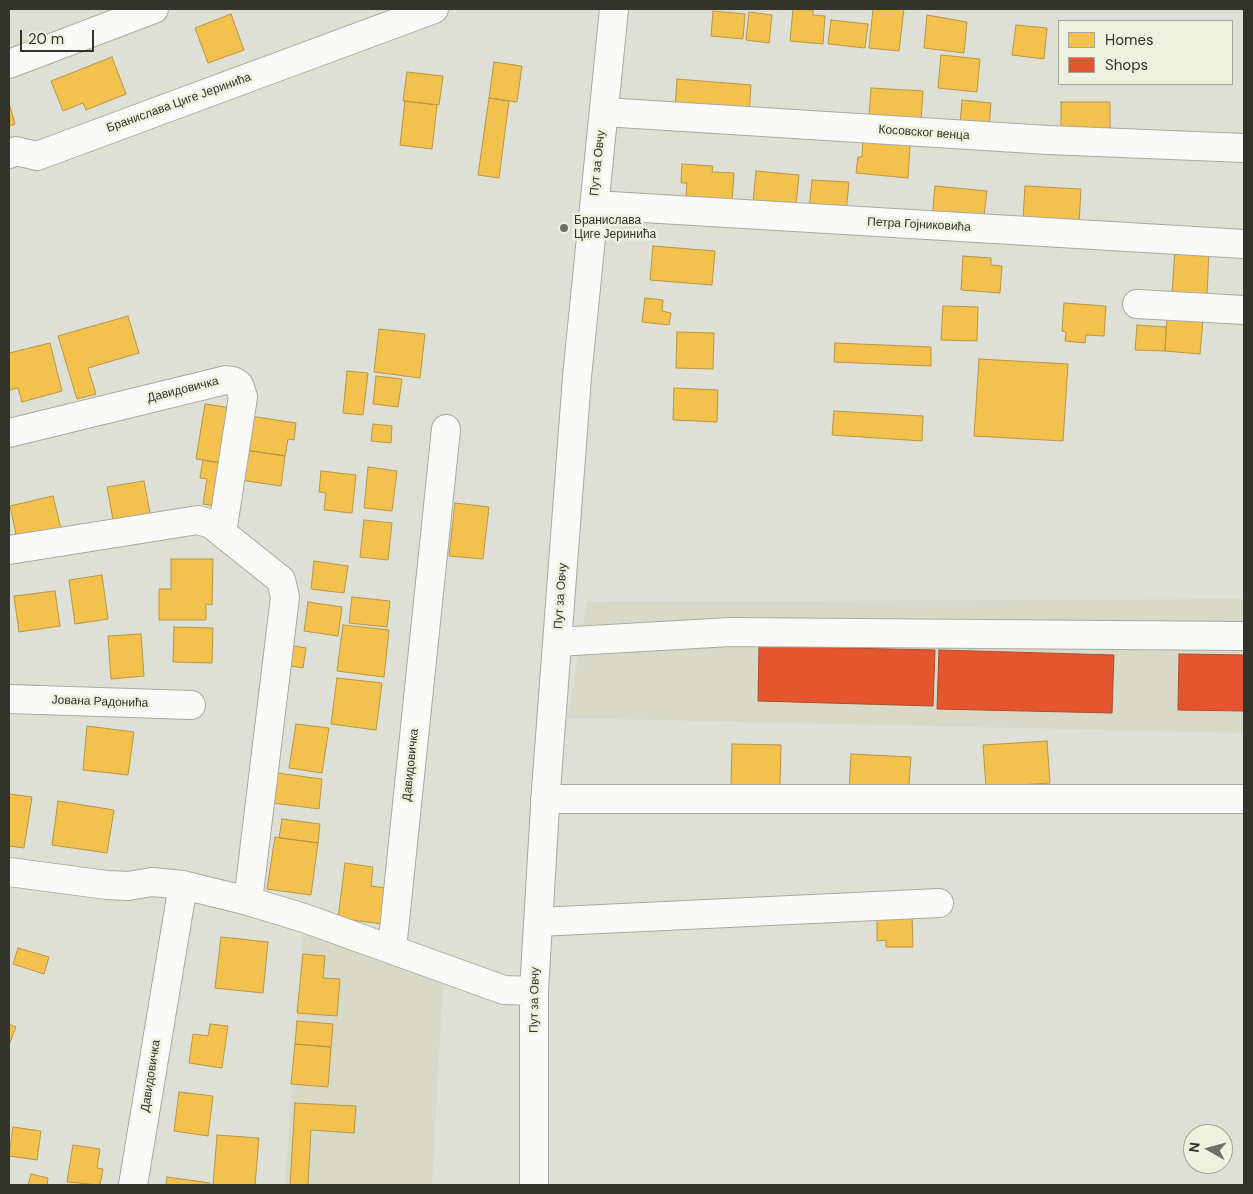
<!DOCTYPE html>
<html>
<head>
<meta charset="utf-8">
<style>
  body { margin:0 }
  #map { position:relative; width:1253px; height:1194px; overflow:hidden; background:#dedfd5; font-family:"DM Sans",sans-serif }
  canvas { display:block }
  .frame { position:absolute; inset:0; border:10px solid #32332b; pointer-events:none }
  .legend { position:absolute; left:1058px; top:20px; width:175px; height:65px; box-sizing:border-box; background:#eef1de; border:1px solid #a3a596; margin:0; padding:6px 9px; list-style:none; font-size:15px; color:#32332b }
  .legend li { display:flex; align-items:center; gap:10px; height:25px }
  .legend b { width:25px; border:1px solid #a3a596 }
  .north { position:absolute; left:1183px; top:1124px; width:50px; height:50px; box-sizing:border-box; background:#eef1de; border:1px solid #a3a596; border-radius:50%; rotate:277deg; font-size:14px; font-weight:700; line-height:20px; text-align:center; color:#32332b }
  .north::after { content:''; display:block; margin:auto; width:18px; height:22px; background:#6e6f66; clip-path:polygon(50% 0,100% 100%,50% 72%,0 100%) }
  .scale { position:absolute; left:20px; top:30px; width:74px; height:22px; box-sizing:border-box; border:2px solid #32332b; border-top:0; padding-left:6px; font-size:15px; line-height:18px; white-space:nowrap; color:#32332b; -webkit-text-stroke:4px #eef1de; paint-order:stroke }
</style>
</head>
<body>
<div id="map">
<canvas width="1253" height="1194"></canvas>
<div class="frame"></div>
<ul class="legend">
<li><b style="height:14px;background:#f2c14e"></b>Homes</li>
<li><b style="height:14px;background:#e4572e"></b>Shops</li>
</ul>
<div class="north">N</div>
<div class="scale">20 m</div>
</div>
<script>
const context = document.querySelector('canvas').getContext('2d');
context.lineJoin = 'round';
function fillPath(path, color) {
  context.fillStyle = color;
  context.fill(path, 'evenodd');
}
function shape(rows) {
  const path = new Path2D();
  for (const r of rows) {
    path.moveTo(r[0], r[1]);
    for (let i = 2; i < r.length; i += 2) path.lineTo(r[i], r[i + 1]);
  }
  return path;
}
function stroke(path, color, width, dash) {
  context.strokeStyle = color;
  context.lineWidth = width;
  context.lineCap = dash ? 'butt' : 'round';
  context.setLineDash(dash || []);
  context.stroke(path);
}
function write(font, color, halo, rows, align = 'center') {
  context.font = font + ' "DM Sans",sans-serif';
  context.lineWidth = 5;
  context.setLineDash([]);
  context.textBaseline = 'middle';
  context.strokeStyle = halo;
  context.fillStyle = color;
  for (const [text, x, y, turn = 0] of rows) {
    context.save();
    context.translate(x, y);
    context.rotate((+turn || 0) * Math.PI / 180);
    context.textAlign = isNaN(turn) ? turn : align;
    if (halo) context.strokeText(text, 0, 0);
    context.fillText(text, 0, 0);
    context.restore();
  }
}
const built = shape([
  [1244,599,1244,733,568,718,587,602],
  [303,933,443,982,432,1185,285,1185]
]);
const homes = shape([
  [793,9,813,10,813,15,825,16,823,44,790,41,793,9],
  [873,9,904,9,899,51,869,48,873,9],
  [713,11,745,14,743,39,711,36,713,11],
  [749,12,772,15,769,43,746,40,749,12],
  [231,14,244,50,208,63,195,28,231,14],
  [927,15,967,22,964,53,924,48,927,15],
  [831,20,868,24,865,48,828,44,831,20],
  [1016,25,1047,28,1044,59,1012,55,1016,25],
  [941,55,980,59,977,92,938,88,941,55],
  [112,57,126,94,86,110,83,103,63,111,51,81,112,57],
  [494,62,522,66,517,102,489,98,494,62],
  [407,72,443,76,439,105,403,101,407,72],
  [677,79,751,85,749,115,675,109,677,79],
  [871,88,923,91,921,121,869,118,871,88],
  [489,98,509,101,499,178,478,175,489,98],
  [962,100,991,103,989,127,960,124,962,100],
  [405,101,437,105,432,149,400,145,405,101],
  [1061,102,1110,102,1110,135,1061,135,1061,102],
  [9,103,15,124,9,126,9,103],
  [863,141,910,145,908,178,856,173,858,157,862,157,863,141],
  [682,164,713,166,712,172,734,173,732,203,708,202,709,198,686,196,687,183,681,183,682,164],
  [756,171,799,175,796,206,753,202,756,171],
  [812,180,849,182,846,213,809,210,812,180],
  [935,186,987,191,983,224,932,219,935,186],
  [1025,186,1081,189,1079,223,1023,219,1025,186],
  [653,246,715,251,712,285,650,280,653,246],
  [1175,249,1209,250,1207,296,1172,294,1175,249],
  [963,256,991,258,991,265,1002,266,1000,293,961,290,963,256],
  [645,298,663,300,662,311,671,313,669,325,642,322,645,298],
  [1064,303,1106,306,1104,336,1086,335,1085,343,1065,341,1066,332,1062,331,1064,303],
  [943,306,978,307,977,341,941,340,943,306],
  [128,316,139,353,88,368,96,394,77,399,58,336,128,316],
  [1167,317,1203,320,1200,354,1165,351,1167,317],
  [1137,325,1166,327,1165,351,1135,350,1137,325],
  [379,329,425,334,420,378,374,372,379,329],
  [677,332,714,333,713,369,676,368,677,332],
  [50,343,62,391,22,402,18,388,9,390,9,353,50,343],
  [835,343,931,347,931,366,834,362,835,343],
  [979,359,1068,364,1063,441,974,436,979,359],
  [347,371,368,373,363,415,343,413,347,371],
  [376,376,402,379,398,407,373,404,376,376],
  [674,388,718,390,717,422,673,420,674,388],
  [205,404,232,408,224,463,196,459,205,404],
  [834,411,923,416,922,441,832,435,834,411],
  [250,416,296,423,294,440,288,439,285,456,245,450,250,416],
  [373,424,392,426,391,443,371,441,373,424],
  [245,450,285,456,281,486,240,480,245,450],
  [203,460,224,464,217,506,203,504,207,479,200,478,203,460],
  [368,467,397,471,392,511,364,508,368,467],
  [321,471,356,475,352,513,324,510,326,493,319,492,321,471],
  [144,481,151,518,114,525,107,487,144,481],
  [53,496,61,529,17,539,10,506,53,496],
  [455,503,489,507,483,559,449,556,455,503],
  [364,520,392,523,388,560,360,557,364,520],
  [171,559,213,559,212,605,206,604,206,620,159,620,159,589,171,589,171,559],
  [314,561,348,566,344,593,311,589,314,561],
  [102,575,108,619,75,624,69,580,102,575],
  [55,591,60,626,19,632,14,596,55,591],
  [352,597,390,601,387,627,349,623,352,597],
  [308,602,342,607,338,636,304,631,308,602],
  [343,625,389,630,384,677,337,671,343,625],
  [174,627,213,628,212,663,173,662,174,627],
  [141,634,144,676,111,679,108,636,141,634],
  [288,645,306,648,303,668,284,665,288,645],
  [337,678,382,683,376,730,331,724,337,678],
  [296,724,329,728,322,773,289,768,296,724],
  [87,726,134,732,128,775,83,770,87,726],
  [1047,741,1050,783,986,787,983,745,1047,741],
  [732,744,781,745,780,787,731,786,732,744],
  [851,754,911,757,908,797,849,793,851,754],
  [277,773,322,779,319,809,273,803,277,773],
  [9,794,32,797,24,848,9,846,9,794],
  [58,801,114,810,107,853,52,845,58,801],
  [282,819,320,824,318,843,279,838,282,819],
  [275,837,318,843,311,895,267,889,275,837],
  [345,863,373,867,371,886,386,888,382,924,338,918,345,863],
  [877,913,912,913,913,947,886,947,886,940,877,941,877,913],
  [221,937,268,942,263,993,215,988,221,937],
  [18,948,49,957,44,974,13,964,18,948],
  [303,954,325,956,323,978,340,979,337,1016,297,1013,303,954],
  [297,1021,333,1024,331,1047,295,1044,297,1021],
  [9,1024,16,1027,9,1045,9,1024],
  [210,1024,228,1026,222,1068,189,1063,193,1034,208,1036,210,1024],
  [295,1044,331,1047,328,1087,291,1084,295,1044],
  [179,1092,213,1096,208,1136,174,1131,179,1092],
  [295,1103,356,1106,354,1133,311,1130,308,1185,290,1185,295,1103],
  [13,1127,41,1131,37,1160,9,1156,13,1127],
  [217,1135,259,1138,255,1185,213,1185,217,1135],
  [73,1145,100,1149,97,1168,103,1169,100,1185,67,1182,73,1145],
  [31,1174,48,1178,47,1185,28,1185,31,1174],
  [167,1177,210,1183,209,1185,166,1185,167,1177]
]);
const shops = shape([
  [759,646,935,650,933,706,758,701,759,646],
  [939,650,1114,655,1112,713,937,709,939,650],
  [1179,654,1244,655,1244,711,1178,710,1179,654]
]);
const minor = shape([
  [9,64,154,9],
  [604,112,1048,140,1244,148],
  [9,154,16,151,37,156,434,9],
  [594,205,1244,244],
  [1137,304,1244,310],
  [9,433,226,380,233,381,239,385,243,397,222,533],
  [9,550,198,520,211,524,281,580,285,597,248,901],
  [557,642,730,632,1243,636],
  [9,699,191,705],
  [545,799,1244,799],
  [9,872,107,885,128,886,152,882,183,885,248,901,304,918,504,990,534,991],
  [538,922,939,903],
  [392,949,446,429],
  [133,1185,183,885],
  [534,1185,534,991,546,790,577,377,614,9]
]);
const markers = [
  [564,228,5,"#6e6f66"]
];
const streetNames = [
  ["Бранислава Циге Јеринића",179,103,-20],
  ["Косовског венца",924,133,4],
  ["Пут за Овчу",598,163,-84],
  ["Петра Гојниковића",919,225,3],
  ["Давидовичка",183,390,-14],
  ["Пут за Овчу",561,596,-86],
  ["Јована Радонића",100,702,2],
  ["Давидовичка",411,765,-84],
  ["Пут за Овчу",535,1000,-89],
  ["Давидовичка",151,1076,-81]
];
const poiNames = [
  ["Бранислава",574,221],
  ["Циге Јеринића",574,235]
];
fillPath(built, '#d8dac7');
fillPath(homes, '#f2c14e');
stroke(homes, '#b89644', 1);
fillPath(shops, '#e4572e');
stroke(shops, '#af4c2d', 1);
stroke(minor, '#a9a9a2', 30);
stroke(minor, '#fafaf9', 28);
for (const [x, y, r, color] of markers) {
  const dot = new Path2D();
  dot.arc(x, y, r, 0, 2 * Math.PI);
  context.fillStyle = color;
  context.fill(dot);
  stroke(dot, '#eef1de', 2);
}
write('12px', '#32332b', '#eef1de', streetNames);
write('12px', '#32332b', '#eef1de', poiNames, 'left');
</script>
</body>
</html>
